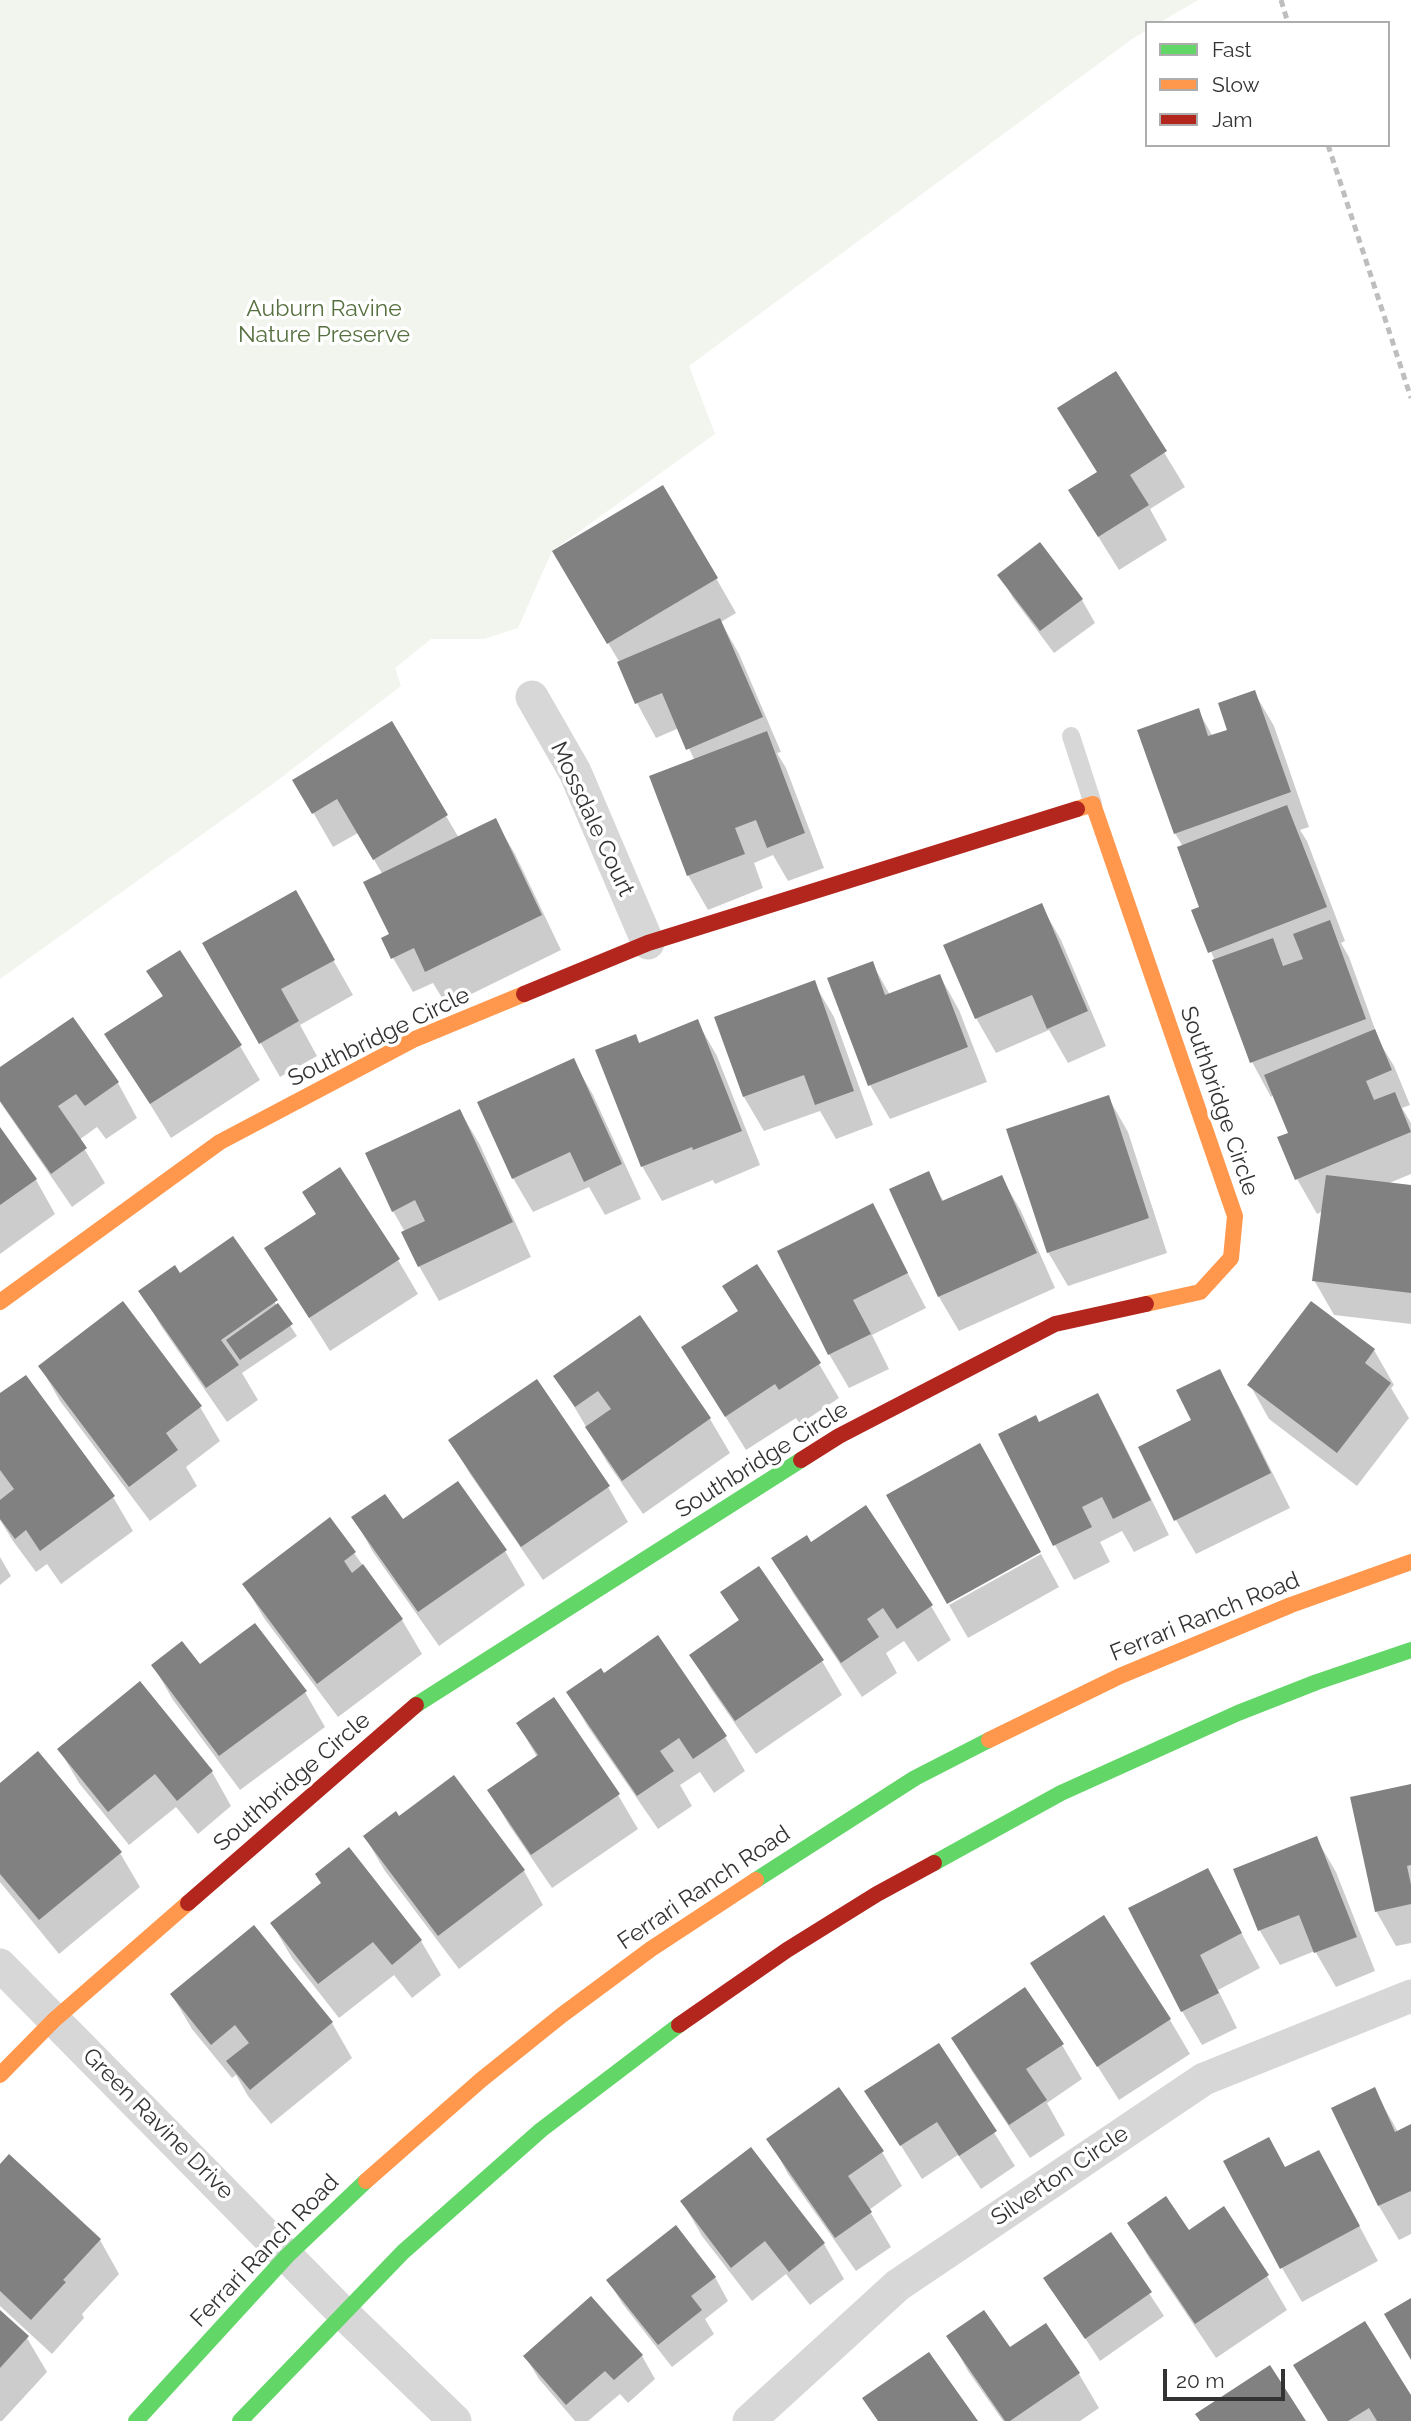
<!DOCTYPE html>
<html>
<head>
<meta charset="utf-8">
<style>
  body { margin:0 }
  #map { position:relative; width:1411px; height:2421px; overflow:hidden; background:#fff; font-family:Raleway,sans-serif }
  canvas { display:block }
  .legend { position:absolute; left:1145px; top:21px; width:245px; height:126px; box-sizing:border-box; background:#fff; border:2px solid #adadad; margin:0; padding:9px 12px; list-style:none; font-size:21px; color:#333 }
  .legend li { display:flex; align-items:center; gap:14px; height:35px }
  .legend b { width:35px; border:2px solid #adadad }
  .scale { position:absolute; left:1163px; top:2369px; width:122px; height:32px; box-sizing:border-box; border:4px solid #333; border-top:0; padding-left:9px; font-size:21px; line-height:24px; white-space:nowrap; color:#333; -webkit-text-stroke:5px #fff; paint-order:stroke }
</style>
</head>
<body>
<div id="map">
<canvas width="1411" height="2421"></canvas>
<ul class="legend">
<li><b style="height:9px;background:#63d668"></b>Fast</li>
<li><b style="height:9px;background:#ff974d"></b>Slow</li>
<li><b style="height:9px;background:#b3261e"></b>Jam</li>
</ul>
<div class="scale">20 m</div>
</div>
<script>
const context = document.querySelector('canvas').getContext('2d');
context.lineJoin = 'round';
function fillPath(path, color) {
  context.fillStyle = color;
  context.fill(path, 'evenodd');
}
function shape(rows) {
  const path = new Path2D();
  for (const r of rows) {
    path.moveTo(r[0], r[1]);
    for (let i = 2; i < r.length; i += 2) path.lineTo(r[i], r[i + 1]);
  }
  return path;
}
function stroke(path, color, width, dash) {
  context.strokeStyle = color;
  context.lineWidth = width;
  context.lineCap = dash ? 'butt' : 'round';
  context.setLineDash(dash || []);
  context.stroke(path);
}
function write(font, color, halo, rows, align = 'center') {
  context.font = font + ' Raleway,sans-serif';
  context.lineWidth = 7;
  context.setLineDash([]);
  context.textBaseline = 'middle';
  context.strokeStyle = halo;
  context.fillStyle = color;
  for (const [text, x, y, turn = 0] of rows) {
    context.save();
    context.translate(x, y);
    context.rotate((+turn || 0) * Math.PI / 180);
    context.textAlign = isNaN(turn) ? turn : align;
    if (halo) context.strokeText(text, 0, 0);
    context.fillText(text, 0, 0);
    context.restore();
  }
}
const green = shape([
  [0,0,1198,0,1159,23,1147,23,1147,30,1132,39,689,366,715,434,552,551,518,628,484,639,431,639,395,668,401,686,274,783,0,979]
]);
const shadow = shape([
  [1116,373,1185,487,1150,509,1167,540,1119,570,1091,525],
  [1000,575,1082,600,1095,623,1054,653,1013,598],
  [716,578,736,613,721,622,739,654,781,752,777,753,786,768,824,868,788,881,773,855,754,863,763,888,708,910,688,875,695,761,679,728,656,738,637,703,620,663,574,586],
  [1254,692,1274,726,1309,827,1300,830,1307,841,1345,941,1341,943,1349,957,1380,1043,1394,1066,1410,1105,1402,1108,1411,1123,1411,1174,1387,1184,1411,1187,1411,1324,1334,1315,1314,1280,1323,1211,1317,1214,1297,1179,1280,1138,1290,1134,1274,1095,1271,1097,1252,1062,1215,961,1194,911,1202,908,1183,847,1175,833,1198,710,1213,737,1229,731],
  [391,723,459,838,495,820,515,854,561,950,447,1006,433,983,413,992,393,958,383,875,358,833,333,847,295,781],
  [295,893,353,995,300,1025,317,1056,280,1077,204,944],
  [1041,905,1061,940,1106,1046,1068,1063,1049,1030,996,1053,976,1018],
  [872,963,890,995,940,976,959,1010,987,1082,890,1119,870,1085],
  [149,972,240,1046,260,1080,171,1138,107,1035,164,998],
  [814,983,834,1017,873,1125,836,1139,820,1111,764,1131,744,1097,716,1018],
  [73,1019,118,1083,137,1118,106,1139,97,1127,79,1140,105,1183,72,1207,0,1102,0,1069],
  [697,1021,717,1056,760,1165,715,1184,713,1180,662,1201,642,1166,635,1036,640,1044],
  [573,1060,593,1095,641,1199,605,1215,589,1187,533,1212,513,1178],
  [1108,1097,1128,1132,1167,1253,1068,1286,1048,1252],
  [460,1111,480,1145,531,1257,439,1301,419,1266,403,1233,405,1232,393,1211],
  [0,1130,36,1180,55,1214,0,1254],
  [928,1174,944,1202,1001,1177,1021,1211,1055,1288,959,1331,939,1297,892,1190],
  [872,1205,926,1308,872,1335,889,1369,849,1388,829,1354],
  [233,1239,297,1336,242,1373,258,1400,227,1422,161,1326,141,1291,180,1275],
  [266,1249,398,1260,418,1294,330,1351],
  [739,1312,819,1364,839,1398,800,1424,796,1418,746,1450,683,1348],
  [640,1317,710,1419,730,1453,643,1514,607,1462,556,1376],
  [1374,1350,1394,1385,1391,1388,1409,1418,1357,1486,1269,1419,1250,1385],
  [40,1366,200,1407,220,1441,186,1467,197,1486,150,1521,60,1401],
  [1219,1371,1239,1406,1290,1508,1196,1554,1176,1520,1194,1421],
  [1097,1395,1117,1430,1169,1535,1134,1552,1122,1531,1100,1542,1110,1562,1074,1580,1055,1545,1000,1435,1039,1424],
  [0,1396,113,1497,133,1531,61,1584,47,1564,36,1572,13,1541,0,1520],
  [450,1440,608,1487,628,1522,543,1580,470,1474],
  [354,1518,403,1522,505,1551,525,1585,439,1646,373,1552],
  [810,1544,931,1606,951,1640,918,1662,904,1641,886,1653,897,1673,862,1697,793,1593,774,1559],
  [354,1553,402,1620,422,1654,338,1717,264,1618,244,1584],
  [1041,1554,1059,1587,968,1638,949,1605],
  [0,1557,11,1576,0,1585],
  [723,1592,822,1661,842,1695,756,1754,711,1689,692,1655,740,1622],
  [153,1665,199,1667,305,1692,325,1727,240,1790,173,1700],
  [604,1675,725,1737,745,1771,714,1793,700,1772,680,1785,692,1806,658,1829,588,1727,568,1693],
  [518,1724,618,1795,638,1829,552,1888,509,1825,489,1791,537,1757],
  [59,1749,212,1772,231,1806,198,1834,176,1807,129,1845,79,1783],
  [454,1778,524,1871,543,1905,459,1969,385,1871,365,1837,399,1818],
  [0,1785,120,1853,140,1887,59,1954,0,1882],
  [1411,1786,1411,1943,1396,1946,1376,1911],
  [1316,1838,1336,1872,1375,1971,1336,1987,1315,1951,1280,1965,1260,1931,1236,1870],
  [1208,1870,1260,1968,1218,1990,1237,2028,1202,2045,1182,2011],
  [272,1924,421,1941,441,1975,412,1998,394,1975,339,2018,292,1958],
  [254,1928,332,2023,352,2058,271,2124,248,2096,236,2075,232,2078,192,2029,172,1995],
  [1032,1963,1170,2020,1190,2054,1119,2100],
  [953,2039,1062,2045,1082,2079,1047,2103,1065,2135,1030,2158,973,2073],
  [939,2045,1015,2166,981,2189,958,2155,922,2179,867,2092],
  [1374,2089,1398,2132,1411,2126,1411,2234,1399,2240,1379,2206,1333,2109],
  [769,2139,882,2152,902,2186,869,2210,891,2247,856,2271,788,2174],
  [751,2149,824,2244,844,2279,810,2305,786,2274,752,2301,702,2236,682,2201],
  [0,2166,100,2240,119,2274,82,2314,84,2318,52,2354,0,2306],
  [1285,2169,1338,2186,1378,2261,1302,2302,1282,2268],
  [1129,2223,1267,2276,1287,2310,1216,2358,1149,2258],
  [1110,2234,1164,2316,1100,2361,1046,2278],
  [715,2277,728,2301,705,2319,714,2334,672,2367,622,2303,608,2280],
  [0,2313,27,2338,47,2372,2,2421,0,2421],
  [1045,2325,1079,2374,1099,2408,1080,2421,1003,2421,968,2371,949,2337,1009,2350],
  [525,2356,642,2356,655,2379,628,2403,620,2394,588,2421,575,2421,539,2379],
  [1295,2366,1411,2398,1411,2421,1328,2421]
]);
const building = shape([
  [1116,371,1167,451,1130,475,1149,505,1098,537,1068,490,1097,472,1057,408],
  [663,485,718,578,607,644,552,551],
  [1040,542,1083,599,1040,631,997,575],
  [720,618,763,717,686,750,662,693,635,704,617,662],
  [1255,690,1291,792,1174,834,1137,730,1199,708,1208,736,1227,730,1218,703],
  [392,721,448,815,373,860,337,799,312,814,292,780],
  [767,731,805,833,767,848,756,820,735,828,745,854,687,876,649,776],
  [1287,805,1327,907,1208,953,1191,910,1199,907,1177,847],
  [496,818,542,915,425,972,414,948,391,959,381,938,389,934,363,882],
  [296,890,335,960,281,989,299,1021,259,1044,202,943],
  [1042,903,1088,1011,1047,1029,1032,995,975,1019,943,945],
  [1330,920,1366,1019,1250,1063,1212,960,1273,938,1283,966,1303,959,1293,934],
  [180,950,242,1045,150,1104,104,1034,163,996,146,971],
  [873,961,885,995,940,974,968,1047,868,1086,827,978],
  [815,980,854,1091,815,1105,804,1075,743,1097,714,1017],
  [73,1017,119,1082,85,1106,76,1094,58,1106,87,1148,51,1174,0,1101,0,1067],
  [698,1019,742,1131,693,1150,692,1147,641,1167,595,1050,636,1034,639,1043],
  [1375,1029,1392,1070,1366,1081,1374,1100,1395,1092,1411,1132,1295,1180,1277,1137,1288,1133,1264,1075],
  [574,1058,622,1164,584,1182,570,1152,512,1179,477,1102],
  [1109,1095,1149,1218,1047,1253,1006,1129],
  [460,1109,513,1222,418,1267,401,1232,425,1221,415,1200,392,1212,365,1153],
  [0,1127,37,1179,0,1205],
  [340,1167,400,1259,309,1318,264,1248,316,1214,302,1192],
  [929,1171,942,1201,1002,1175,1037,1253,938,1297,889,1189],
  [1326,1175,1411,1185,1411,1293,1312,1281],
  [873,1203,908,1273,853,1300,871,1334,828,1355,777,1251],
  [233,1236,278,1300,221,1340,239,1365,206,1388,138,1291,175,1265,180,1273],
  [757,1264,821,1363,779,1390,775,1384,725,1417,681,1347,738,1311,722,1286],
  [123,1301,202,1406,166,1433,178,1450,129,1487,38,1366],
  [1311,1301,1375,1349,1365,1363,1391,1383,1337,1453,1247,1385],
  [278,1303,293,1324,240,1360,226,1340],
  [640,1315,711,1418,622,1481,585,1427,611,1409,598,1391,575,1407,553,1376],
  [1220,1369,1271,1473,1174,1521,1138,1447,1191,1420,1176,1390],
  [26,1375,115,1496,40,1551,26,1530,15,1539,0,1519,0,1500,14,1489,0,1470,0,1393],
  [537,1379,610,1486,521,1547,448,1440],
  [1098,1393,1151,1500,1113,1519,1102,1497,1082,1507,1092,1527,1053,1546,998,1434,1036,1415,1039,1422],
  [980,1443,1041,1552,947,1604,886,1495],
  [458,1481,507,1550,418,1612,351,1517,385,1494,403,1519],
  [866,1505,933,1605,897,1629,883,1608,867,1619,879,1637,841,1663,771,1558,807,1535,811,1542],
  [330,1517,356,1552,344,1561,352,1573,363,1564,403,1619,317,1684,242,1584],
  [759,1566,824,1660,735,1721,689,1655,739,1620,720,1592],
  [255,1623,307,1691,219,1756,151,1665,182,1641,200,1664],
  [658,1635,727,1736,693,1759,679,1738,660,1751,674,1771,637,1796,566,1692,601,1668,604,1673],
  [140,1681,213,1771,177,1801,155,1774,108,1812,57,1749],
  [554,1697,620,1794,531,1855,487,1790,538,1755,516,1723],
  [38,1751,122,1852,39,1920,0,1874,0,1783],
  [454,1775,525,1870,438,1936,363,1836,396,1811,399,1816],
  [1411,1784,1411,1865,1407,1866,1411,1885,1411,1904,1375,1912,1350,1797],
  [1317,1836,1357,1937,1314,1953,1299,1915,1258,1931,1233,1869],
  [349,1847,422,1940,392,1965,373,1942,318,1984,270,1923,321,1883,315,1874],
  [1208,1868,1242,1933,1200,1955,1219,1993,1181,2012,1128,1908],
  [1104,1915,1171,2019,1097,2067,1030,1963],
  [254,1925,333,2022,250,2090,226,2061,249,2043,235,2025,211,2045,170,1994],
  [1025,1987,1064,2044,1026,2069,1047,2100,1009,2125,951,2038],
  [939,2043,997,2131,959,2156,937,2122,900,2146,864,2091],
  [839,2087,884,2151,848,2176,872,2212,835,2238,766,2139],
  [1375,2087,1395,2132,1411,2124,1411,2191,1378,2206,1331,2108],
  [1269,2137,1285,2167,1319,2150,1360,2226,1280,2269,1223,2161],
  [751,2147,825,2243,789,2272,765,2241,731,2268,680,2201],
  [9,2154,101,2239,63,2280,66,2282,31,2320,0,2291,0,2164],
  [1166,2196,1189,2230,1224,2206,1269,2275,1195,2324,1127,2223],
  [676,2225,716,2277,691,2296,702,2310,658,2345,606,2280],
  [1111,2232,1152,2292,1085,2339,1043,2278],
  [591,2296,643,2355,614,2380,605,2371,566,2405,523,2356],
  [1411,2298,1411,2360,1384,2314],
  [0,2310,29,2336,0,2368],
  [984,2310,1010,2347,1046,2323,1080,2373,1010,2421,1005,2421,946,2336],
  [1365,2321,1411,2395,1411,2421,1377,2421,1369,2408,1348,2421,1328,2421,1293,2365],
  [929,2352,978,2421,878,2421,862,2398],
  [1270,2365,1306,2421,1200,2421,1195,2414]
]);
const lane = shape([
  [1071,736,1093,804]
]);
const street = shape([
  [532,697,575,772,648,943],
  [0,1965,343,2313,455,2421],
  [749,2421,898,2285,1204,2079,1411,1996]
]);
const fast = shape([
  [416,1705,801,1460],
  [934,1863,1061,1793,1238,1713,1317,1682,1411,1650],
  [756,1880,915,1778,989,1740],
  [136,2421,287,2256,366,2181],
  [240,2421,403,2252,541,2130,679,2025]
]);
const slow = shape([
  [1077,809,1093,804,1235,1216,1231,1258,1200,1292,1146,1304],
  [0,1302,220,1142,415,1039,524,994],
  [989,1740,1120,1676,1291,1605,1411,1562],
  [0,2075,54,2020,188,1903],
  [366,2181,481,2080,562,2015,651,1949,756,1880]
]);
const jam = shape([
  [524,994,648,943,1077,809],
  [801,1460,839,1436,1055,1324,1146,1304],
  [188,1903,416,1705],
  [679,2025,787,1950,877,1894,934,1863]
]);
const rail = shape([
  [1281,0,1288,23],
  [1328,145,1411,398]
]);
const parkNames = [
  ["Auburn Ravine",324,309],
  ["Nature Preserve",324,335]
];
const streetNames = [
  ["Mossdale Court",592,819,65],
  ["Southbridge Circle",379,1037,-26],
  ["Southbridge Circle",1219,1101,71],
  ["Southbridge Circle",762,1460,-32],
  ["Ferrari Ranch Road",1205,1617,-22],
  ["Southbridge Circle",292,1782,-41],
  ["Ferrari Ranch Road",704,1888,-34],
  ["Green Ravine Drive",158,2124,45],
  ["Silverton Circle",1060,2176,-34],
  ["Ferrari Ranch Road",265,2251,-46]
];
fillPath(green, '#f1f5ed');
fillPath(shadow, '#0003');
fillPath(building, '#818181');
stroke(lane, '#d7d7d7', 18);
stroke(street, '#d7d7d7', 33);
stroke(fast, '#63d668', 16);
stroke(slow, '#ff974d', 16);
stroke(jam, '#b3261e', 16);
stroke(rail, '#bebebe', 5, [7, 5]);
write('23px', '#56703f', '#fff', parkNames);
write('23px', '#333', '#fff', streetNames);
</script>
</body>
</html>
